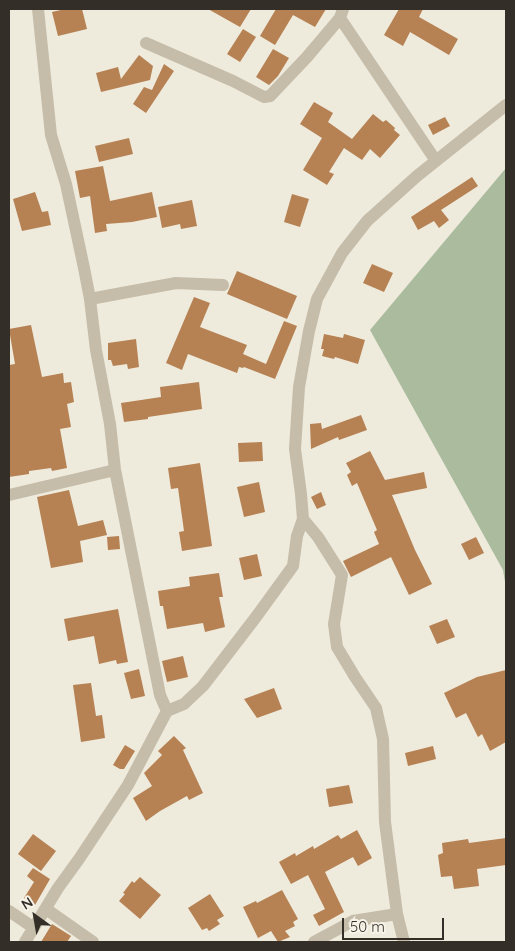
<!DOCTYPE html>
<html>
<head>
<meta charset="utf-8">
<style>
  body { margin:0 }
  #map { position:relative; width:515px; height:951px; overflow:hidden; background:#eeeadc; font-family:Quicksand,sans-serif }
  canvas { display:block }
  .frame { position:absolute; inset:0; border:10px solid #332e28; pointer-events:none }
  .north { position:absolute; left:10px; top:891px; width:50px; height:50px; -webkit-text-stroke:4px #f7f3e8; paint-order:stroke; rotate:328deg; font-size:14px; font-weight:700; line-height:20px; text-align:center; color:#332e28 }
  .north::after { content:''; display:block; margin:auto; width:18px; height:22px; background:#332e28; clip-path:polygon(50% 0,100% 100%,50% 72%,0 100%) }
  .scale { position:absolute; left:342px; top:918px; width:102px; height:22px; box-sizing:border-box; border:2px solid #332e28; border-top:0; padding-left:6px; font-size:15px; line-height:18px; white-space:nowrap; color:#332e28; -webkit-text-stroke:4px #f7f3e8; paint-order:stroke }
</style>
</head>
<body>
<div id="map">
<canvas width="515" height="951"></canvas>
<div class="frame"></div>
<div class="north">N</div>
<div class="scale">50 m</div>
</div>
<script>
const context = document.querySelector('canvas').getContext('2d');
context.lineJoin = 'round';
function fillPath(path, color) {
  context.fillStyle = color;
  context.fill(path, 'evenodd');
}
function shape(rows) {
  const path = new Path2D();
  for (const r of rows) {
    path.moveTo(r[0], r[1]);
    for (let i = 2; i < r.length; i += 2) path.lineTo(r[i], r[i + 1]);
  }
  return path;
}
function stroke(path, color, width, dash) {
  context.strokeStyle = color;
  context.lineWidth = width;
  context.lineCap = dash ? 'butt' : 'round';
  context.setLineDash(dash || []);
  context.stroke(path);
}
const green = shape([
  [506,168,506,588,503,570,370,330]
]);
const building = shape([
  [65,9,82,9,87,29,58,36,52,12],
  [208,9,251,9,240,27],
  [276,9,326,9,315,27,293,15,275,45,260,36],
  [399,9,423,9,419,17,458,39,449,55,410,32,403,46,384,35],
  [243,29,256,37,240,62,227,54],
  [273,49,289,58,278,76,269,85,256,77],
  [139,55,153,66,150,80,101,92,96,73,118,67,121,79],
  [164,64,174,71,146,113,133,104,144,87,152,90],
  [314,102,333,113,328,122,352,139,373,114,383,122,386,120,395,128,394,130,400,135,380,158,370,149,362,160,344,148,329,172,334,174,327,185,303,170,322,138,300,124],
  [445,117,450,126,433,135,428,125],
  [129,138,133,154,99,162,95,146],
  [103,166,110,201,152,192,157,217,132,222,106,224,107,231,95,233,90,196,80,198,75,171],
  [472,177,478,186,441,210,449,220,439,228,434,221,418,230,411,217],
  [35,192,42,212,48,211,51,225,22,231,13,199],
  [292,194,309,199,300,227,284,222],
  [192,200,197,226,181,229,180,224,162,228,158,207],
  [372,264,393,273,384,292,363,283],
  [237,271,297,296,287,319,227,294],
  [194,297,210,303,200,327,247,345,243,354,266,364,284,321,297,326,275,379,244,367,243,368,239,367,237,373,188,354,182,370,166,363],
  [31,325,42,377,63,373,64,383,71,382,74,402,67,404,71,427,60,429,67,468,52,471,51,468,29,471,29,474,9,477,9,365,15,364,9,329],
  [324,334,343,338,344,334,365,340,358,364,335,357,334,359,322,356,324,349,321,349],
  [136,339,139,367,128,369,127,364,113,366,111,360,108,360,108,343],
  [199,382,202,409,148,417,148,419,124,422,121,403,161,397,160,387],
  [361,415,367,430,339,440,338,437,311,449,310,424,321,423,322,429],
  [262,442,263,461,239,462,238,443],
  [370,451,385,480,424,472,427,488,392,495,415,550,432,584,409,595,391,557,351,577,343,561,379,544,374,532,377,530,357,483,352,486,347,475,351,472,346,463],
  [200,463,212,546,182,551,179,532,184,531,178,488,171,489,168,468],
  [259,482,265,512,244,517,237,487],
  [69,490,78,526,103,520,107,535,80,541,83,562,51,568,37,497],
  [321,492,326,505,317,509,311,497],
  [119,536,120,549,108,550,107,537],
  [476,537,484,553,469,560,461,544],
  [257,554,262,576,244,580,239,558],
  [219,573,223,597,219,597,225,627,205,632,203,623,167,629,163,606,160,606,158,591,190,586,189,577],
  [118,609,128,662,117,664,116,660,99,664,94,636,68,641,64,619],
  [447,619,455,637,437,644,429,626],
  [183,656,188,677,167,682,162,661],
  [139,669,145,696,131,699,124,673],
  [506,670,506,742,490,751,482,734,478,737,466,713,456,718,444,693,477,677],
  [91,683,96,716,102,715,105,738,81,742,73,685],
  [274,688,282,709,257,718,244,699],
  [174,736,186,748,183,750,203,793,189,800,187,796,160,811,146,821,133,798,152,786,144,773,162,755,158,751],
  [125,745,135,751,124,769,120,769,113,765],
  [433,746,436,759,408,766,405,753],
  [349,785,353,803,329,807,326,789],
  [357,830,372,858,358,866,353,857,325,872,344,912,319,926,313,915,325,909,308,875,291,884,279,862,295,853,296,856,313,846,314,849,338,835,341,839],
  [33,834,56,851,41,871,18,854],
  [506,838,506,865,477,869,479,886,454,889,452,876,441,877,438,855,443,853,442,843,468,839,469,843],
  [33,868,50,879,35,905,24,898,34,882,27,876],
  [140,877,161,895,140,919,119,901,125,894,123,893,132,881,134,883],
  [282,890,298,919,293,922,295,926,285,931,290,937,278,942,271,931,258,938,243,907,256,901,257,903],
  [210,894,224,916,217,920,220,924,209,931,207,928,202,930,188,908],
  [52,924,71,936,67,942,41,942]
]);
const street = shape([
  [38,9,51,135,66,184,84,268,90,299,96,350,110,424,115,470,160,695,167,711],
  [340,18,436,161],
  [146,43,233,81,264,97,270,96,307,57,340,18,343,9],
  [90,299,176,283,223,285],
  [9,495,115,470],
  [303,519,318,537,342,575,334,624,337,647,355,677,376,708,383,739,385,822,397,914,404,942],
  [46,909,93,942],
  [9,911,34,928],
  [25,942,58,888,79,859,128,785,167,711,184,704,203,686,256,617,293,566,297,536,303,519,301,494,295,449,299,387,309,331,317,299,342,253,367,221,417,176,506,105],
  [314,942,353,921,397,914]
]);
fillPath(green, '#abbb9e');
fillPath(building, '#b68153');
stroke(street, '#c5bcaa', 12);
</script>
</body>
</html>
